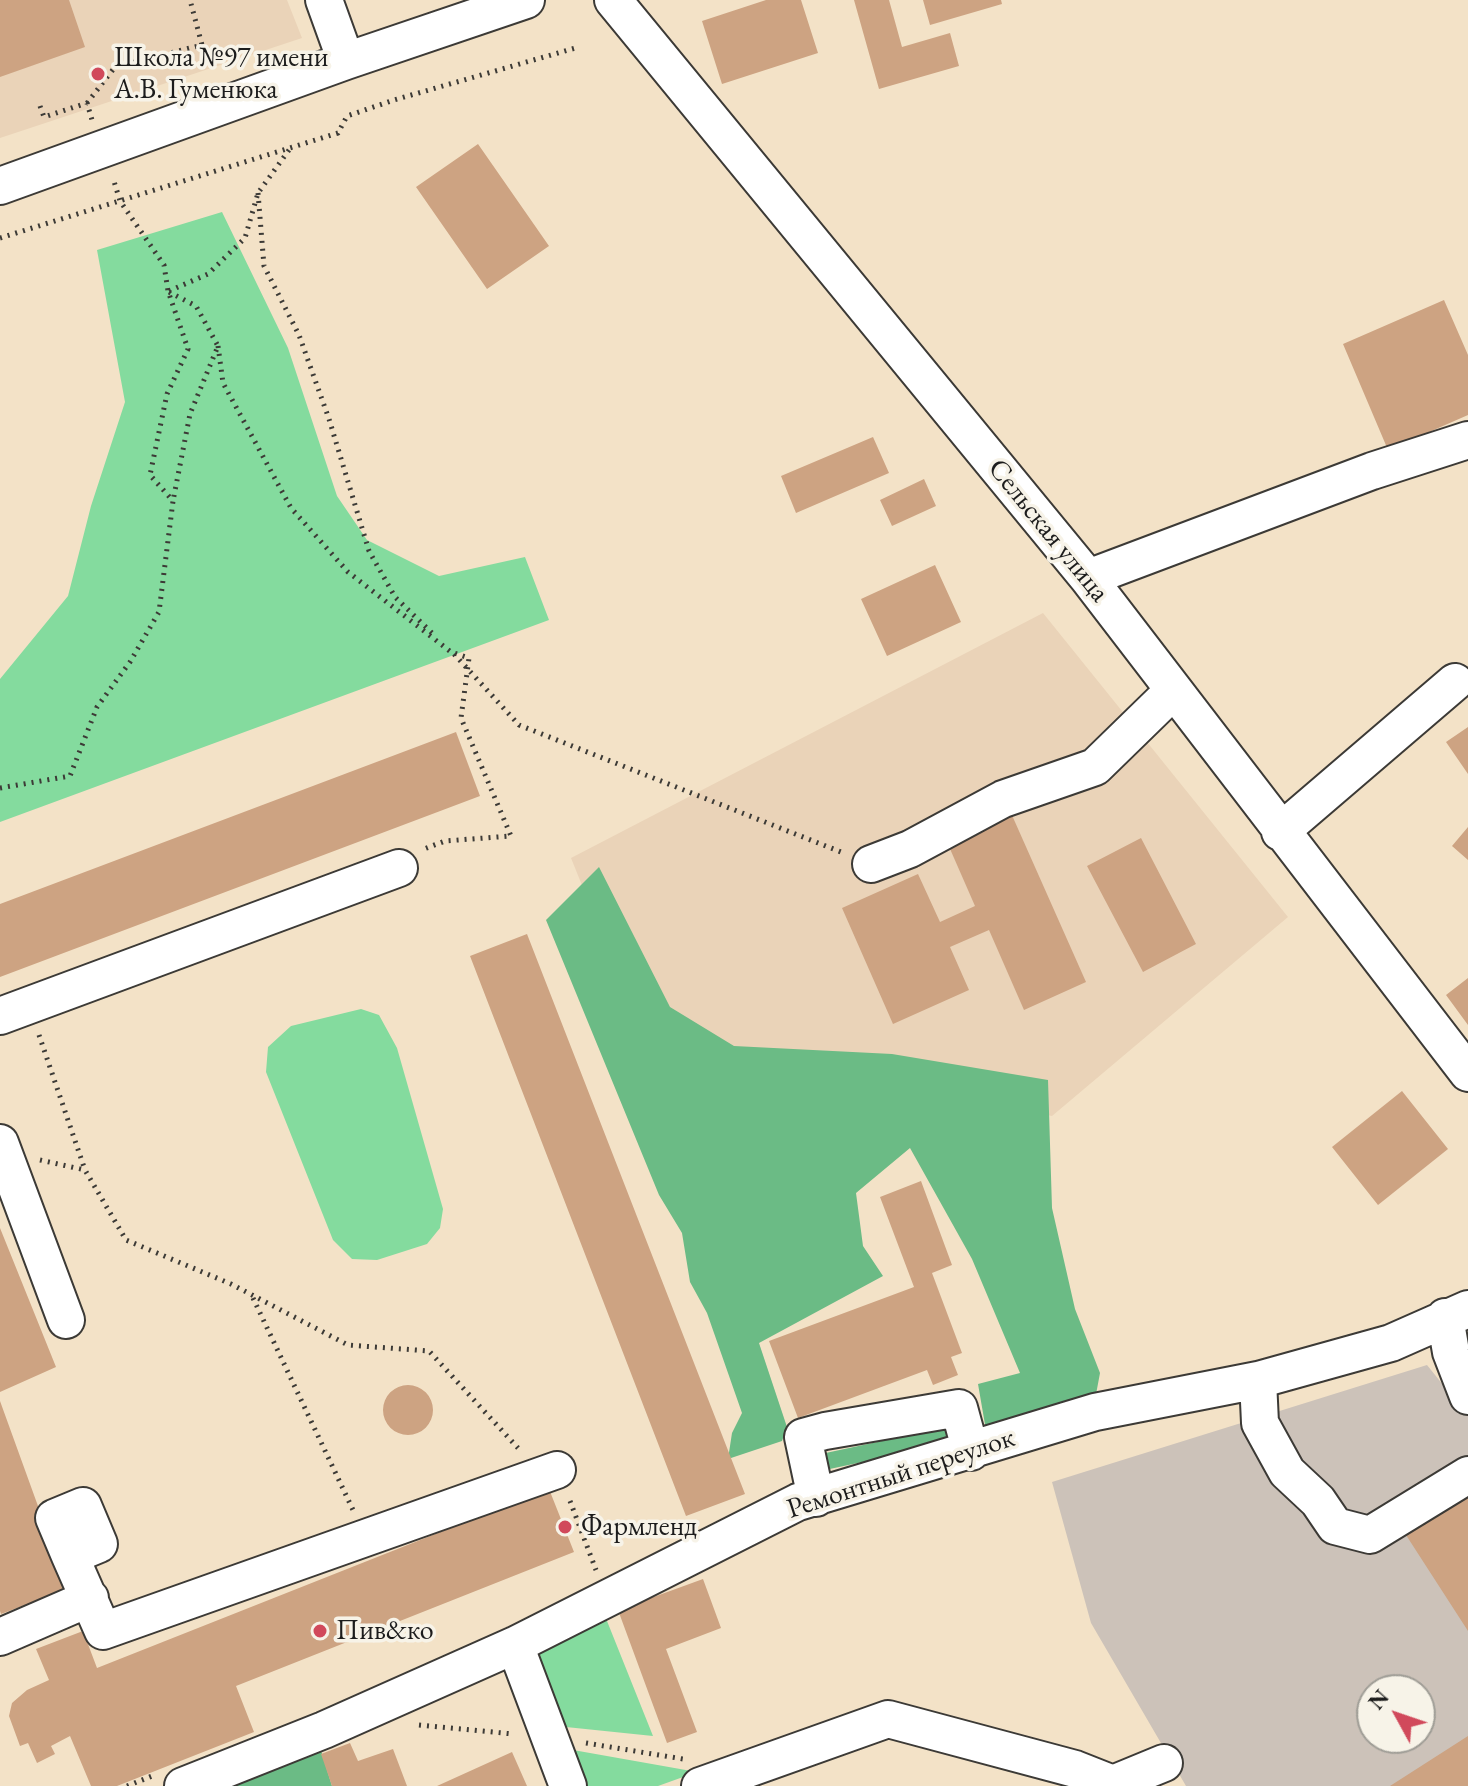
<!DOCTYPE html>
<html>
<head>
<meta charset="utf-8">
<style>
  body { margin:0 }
  #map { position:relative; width:1468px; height:1786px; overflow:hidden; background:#f3e2c7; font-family:"EB Garamond",serif }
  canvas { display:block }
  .north { position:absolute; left:1356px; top:1674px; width:80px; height:80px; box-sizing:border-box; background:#f7f3e8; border:2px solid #9f9d96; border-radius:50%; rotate:310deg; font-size:22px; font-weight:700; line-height:32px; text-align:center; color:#1c1c1c }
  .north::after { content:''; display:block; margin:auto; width:28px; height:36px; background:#d1495b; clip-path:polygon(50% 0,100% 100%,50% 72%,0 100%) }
</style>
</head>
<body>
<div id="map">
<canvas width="1468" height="1786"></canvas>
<div class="north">N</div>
</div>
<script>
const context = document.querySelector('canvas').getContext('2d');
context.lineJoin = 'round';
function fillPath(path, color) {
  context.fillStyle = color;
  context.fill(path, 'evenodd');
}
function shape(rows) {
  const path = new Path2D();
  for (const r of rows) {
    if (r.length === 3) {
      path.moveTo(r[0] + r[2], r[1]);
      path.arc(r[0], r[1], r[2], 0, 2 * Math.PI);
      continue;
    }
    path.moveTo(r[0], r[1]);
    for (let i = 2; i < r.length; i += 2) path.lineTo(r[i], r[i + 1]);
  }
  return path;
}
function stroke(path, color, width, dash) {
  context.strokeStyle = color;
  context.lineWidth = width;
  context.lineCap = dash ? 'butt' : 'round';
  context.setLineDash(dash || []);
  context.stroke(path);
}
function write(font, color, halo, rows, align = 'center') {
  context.font = font + ' "EB Garamond",serif';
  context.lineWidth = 7;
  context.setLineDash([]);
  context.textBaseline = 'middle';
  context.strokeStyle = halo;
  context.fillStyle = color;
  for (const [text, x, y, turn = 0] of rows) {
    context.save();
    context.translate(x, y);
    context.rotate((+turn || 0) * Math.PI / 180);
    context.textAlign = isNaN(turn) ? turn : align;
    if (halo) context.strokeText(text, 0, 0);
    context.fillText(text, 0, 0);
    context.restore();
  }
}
const built = shape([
  [0,0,287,0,302,38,0,138],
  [1043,613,1288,917,1052,1116,926,1091,668,1099,571,858]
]);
const industrial = shape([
  [1427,1365,1468,1416,1468,1786,1186,1786,1091,1623,1052,1482],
  [1372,1690,1420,1690,1420,1738,1372,1738]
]);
const green = shape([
  [222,212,288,348,337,496,367,540,439,576,525,557,549,620,0,822,0,679,68,596,91,506,125,402,97,250],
  [361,1009,379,1015,397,1048,443,1209,440,1228,427,1244,377,1260,352,1259,333,1240,266,1072,268,1047,291,1026],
  [603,1611,653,1736,566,1727,534,1650],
  [573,1750,697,1772,658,1786,587,1786]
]);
const forest = shape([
  [599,867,670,1007,734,1046,892,1054,1048,1080,1052,1208,1075,1309,1100,1373,1094,1405,987,1436,978,1384,1020,1373,972,1259,910,1148,856,1193,863,1246,883,1276,759,1343,787,1427,782,1441,728,1459,732,1433,742,1413,707,1313,690,1282,682,1233,659,1195,546,920],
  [952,1426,956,1442,825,1470,821,1454],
  [320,1747,332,1786,225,1786]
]);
const building = shape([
  [0,0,69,0,85,47,0,77],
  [766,0,801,0,818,53,722,84,702,21],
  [854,0,889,0,902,47,950,33,959,66,879,89],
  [923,0,1001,0,1002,4,930,25],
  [478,144,549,246,487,289,416,187],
  [1444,300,1468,355,1468,415,1388,450,1343,344],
  [873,437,889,473,796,513,781,476],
  [924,479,936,506,892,526,880,500],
  [935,565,961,622,887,656,861,599],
  [1468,727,1468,774,1446,742],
  [456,732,480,796,0,977,0,904],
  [1011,813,1086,982,1024,1010,989,930,950,947,969,990,893,1024,842,908,918,874,940,922,975,906,947,842],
  [1468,827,1468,860,1452,846],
  [1141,838,1196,944,1143,972,1087,866],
  [527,934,745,1494,686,1516,470,956],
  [1468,978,1468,1025,1446,995],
  [1402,1091,1448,1149,1378,1205,1332,1147],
  [921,1181,952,1265,932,1273,962,1353,951,1357,958,1375,933,1385,927,1370,798,1418,769,1341,914,1287,880,1197],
  [0,1228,56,1367,0,1392],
  [408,1410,25],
  [0,1401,68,1589,1,1614,0,1611],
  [549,1489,574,1552,236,1686,254,1732,117,1786,91,1786,70,1736,51,1746,55,1754,37,1763,28,1743,20,1746,9,1716,12,1703,27,1690,49,1680,36,1649,83,1631,97,1668],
  [1468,1495,1468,1631,1406,1535],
  [703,1579,721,1628,666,1649,697,1732,667,1743,618,1610],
  [1468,1736,1468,1786,1390,1786],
  [350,1743,358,1761,393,1749,407,1786,332,1786,321,1754],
  [512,1752,527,1786,437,1786]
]);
const path = shape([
  [87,103,115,67,202,45,190,0],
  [40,106,44,117,87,103,92,120],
  [258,193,264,266,299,335,329,419,369,551,395,597,432,633],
  [0,238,338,133,347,116,394,100,579,47],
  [169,291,208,274,245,238,258,193,289,150],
  [169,292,196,306,218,346,190,414,173,501],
  [218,346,223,383,291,508,348,572,451,652,469,658,461,718,511,836,445,841,424,849],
  [454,654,519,725,841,852],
  [0,788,70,776,97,707,130,662,159,612,173,501,150,475,167,394,188,349,168,291,164,265,120,201,113,178],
  [39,1035,85,1170],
  [40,1160,85,1170,126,1240,231,1284,348,1345,429,1351,518,1448],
  [253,1298,353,1510],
  [570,1501,596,1570],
  [419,1725,513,1734],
  [586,1743,683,1759],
  [127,1786,152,1776]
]);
const minor = shape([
  [324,0,346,61],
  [613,0,1088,578,1468,1073],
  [0,186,346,61,526,0],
  [1088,578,1372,471,1468,440],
  [1280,832,1455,682],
  [871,864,910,849,1003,799,1095,767,1173,691],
  [0,1016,399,868],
  [0,1143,66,1320],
  [1445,1317,1451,1352,1468,1396],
  [1258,1380,1260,1423,1287,1472,1318,1501,1335,1526,1370,1535,1468,1475],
  [816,1498,803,1437,825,1431,959,1408,971,1452],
  [83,1506,99,1544,70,1556,54,1518,83,1506],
  [70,1556,103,1631,557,1470],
  [0,1637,90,1598],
  [515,1645,568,1786],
  [183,1786,324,1730,515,1645,798,1502,1095,1412,1258,1380,1391,1343,1468,1309],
  [700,1786,888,1719,1075,1769,1113,1784,1164,1763]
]);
const markers = [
  [98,74,8,"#d1495b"],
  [565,1527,8,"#d1495b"],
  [320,1631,8,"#d1495b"]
];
const poiNames = [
  ["Школа №97 имени",114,58],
  ["А.В. Гуменюка",114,90],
  ["Фармленд",581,1527],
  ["Пив&ко",336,1631]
];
const streetNames = [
  ["Сельская улица",1048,531,51],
  ["Ремонтный переулок",901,1474,-18]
];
fillPath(built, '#ead3b8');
fillPath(industrial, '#ccc2b9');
fillPath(green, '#84db9e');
fillPath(forest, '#6bbb85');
fillPath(building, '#cda382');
stroke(minor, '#3c3a36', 40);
stroke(path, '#3c3a36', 5, [2, 6]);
stroke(minor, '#fff', 36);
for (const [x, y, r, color] of markers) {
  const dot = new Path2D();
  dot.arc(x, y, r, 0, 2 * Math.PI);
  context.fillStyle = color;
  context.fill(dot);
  stroke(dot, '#f7f3e8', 3);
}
write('28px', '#1c1c1c', '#f7f3e8', poiNames, 'left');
write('28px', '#1c1c1c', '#f7f3e8', streetNames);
</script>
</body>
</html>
